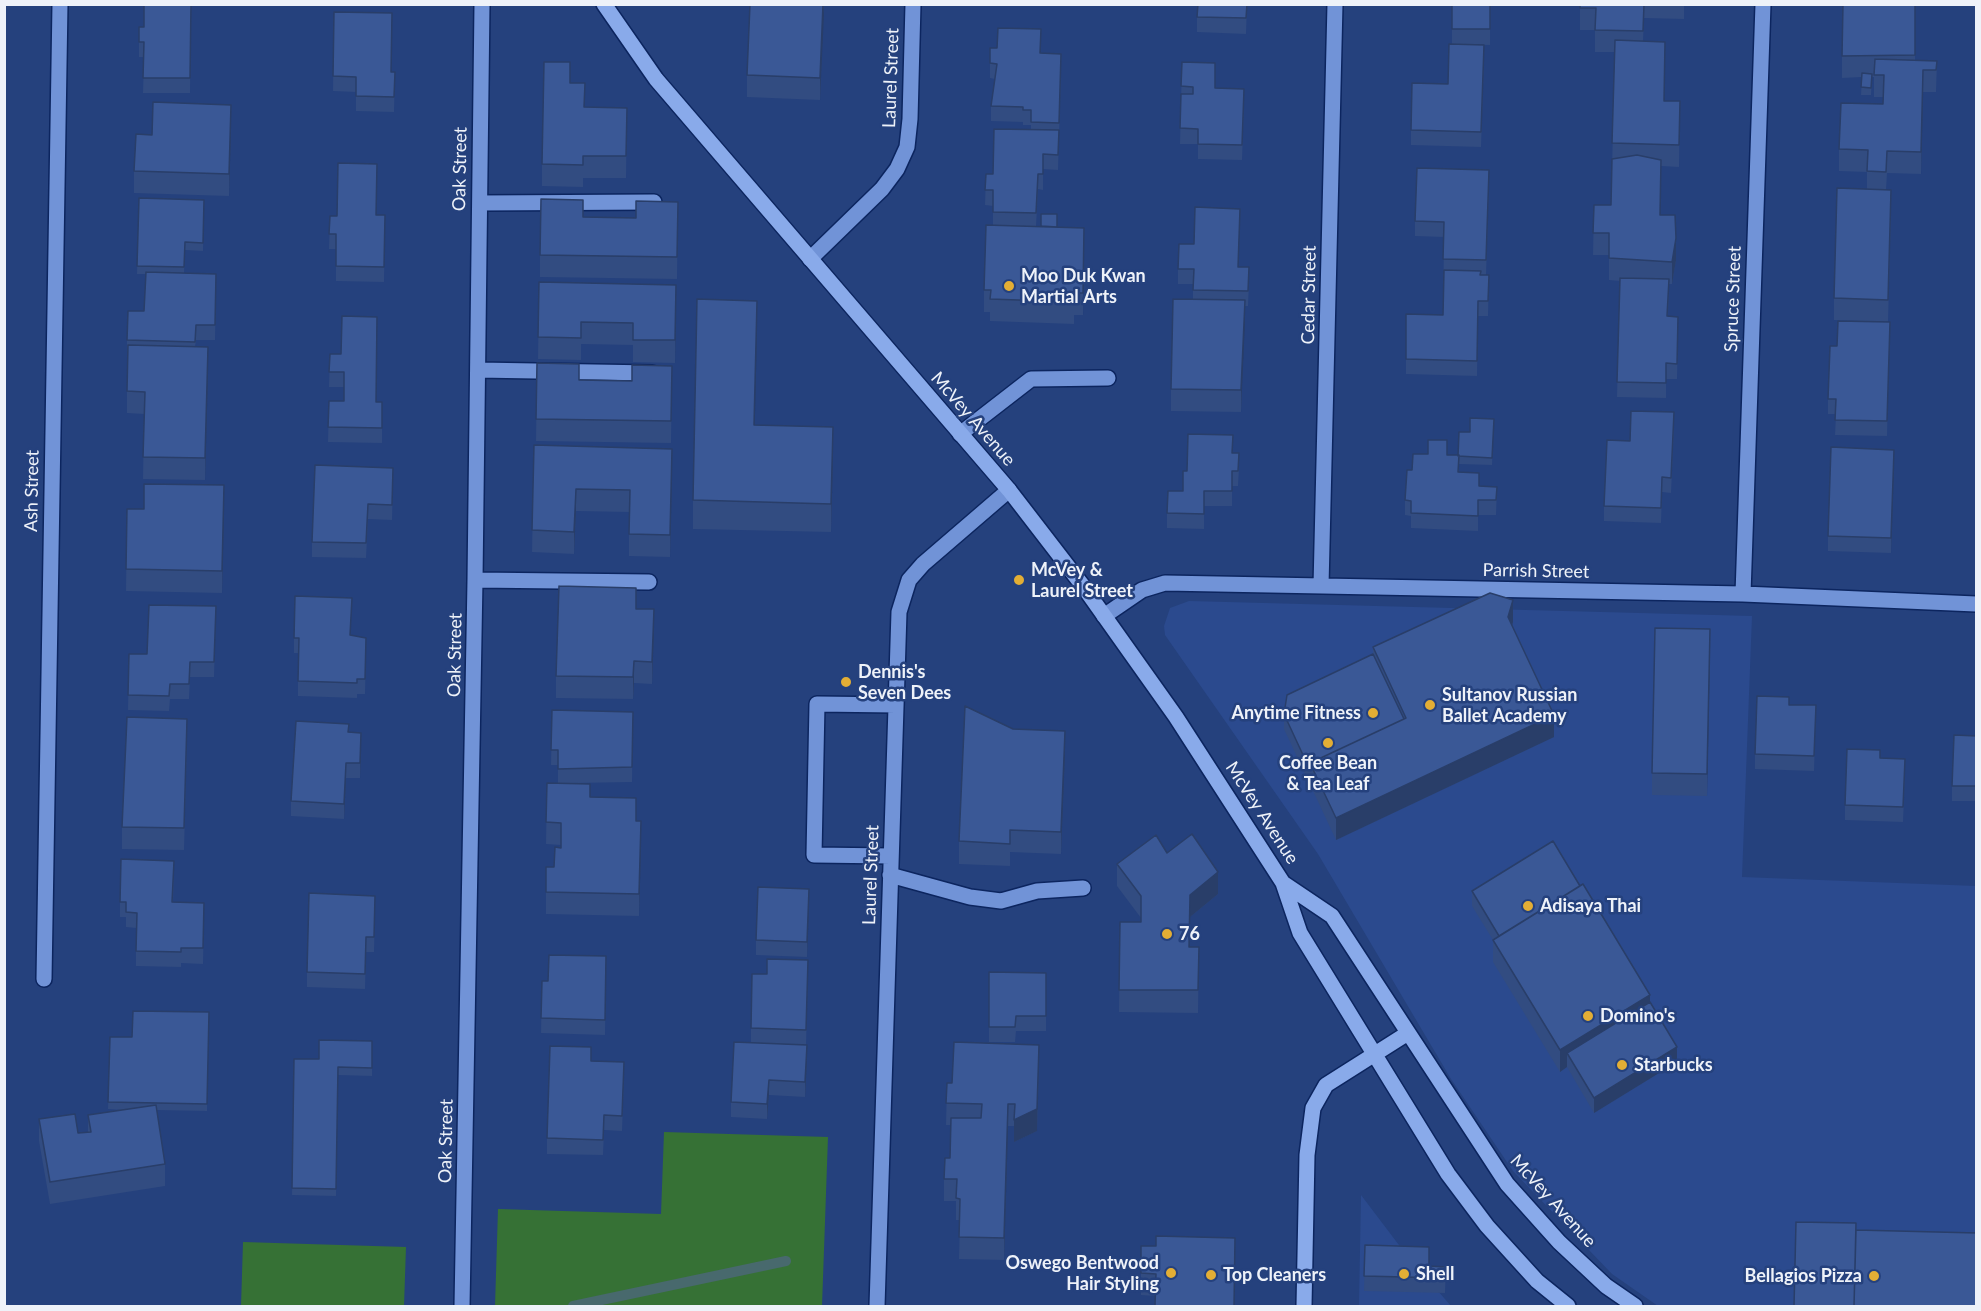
<!DOCTYPE html>
<html>
<head>
<meta charset="utf-8">
<style>
  body { margin:0 }
  #map { position:relative; width:1981px; height:1311px; overflow:hidden; background:#25417d; font-family:Lato,sans-serif }
  canvas { display:block }
  .frame { position:absolute; inset:0; border:6px solid #eef2f9; pointer-events:none }
</style>
</head>
<body>
<div id="map">
<canvas width="1981" height="1311"></canvas>
<div class="frame"></div>
</div>
<script>
const context = document.querySelector('canvas').getContext('2d');
context.lineJoin = 'round';
function fillPath(path, color) {
  context.fillStyle = color;
  context.fill(path, 'evenodd');
}
function shape(rows) {
  const path = new Path2D();
  for (const r of rows) {
    path.moveTo(r[0], r[1]);
    for (let i = 2; i < r.length; i += 2) path.lineTo(r[i], r[i + 1]);
  }
  return path;
}
function stroke(path, color, width, dash) {
  context.strokeStyle = color;
  context.lineWidth = width;
  context.lineCap = dash ? 'butt' : 'round';
  context.setLineDash(dash || []);
  context.stroke(path);
}
function write(font, color, halo, rows, align = 'center') {
  context.font = font + ' Lato,sans-serif';
  context.lineWidth = 5;
  context.setLineDash([]);
  context.textBaseline = 'middle';
  context.strokeStyle = halo;
  context.fillStyle = color;
  for (const [text, x, y, turn = 0] of rows) {
    context.save();
    context.translate(x, y);
    context.rotate((+turn || 0) * Math.PI / 180);
    context.textAlign = isNaN(turn) ? turn : align;
    if (halo) context.strokeText(text, 0, 0);
    context.fillText(text, 0, 0);
    context.restore();
  }
}
const built = shape([
  [1189,601,1752,616,1742,877,1976,886,1976,1306,1658,1306,1612,1274,1513,1171,1451,1079,1318,854,1165,635,1164,626,1170,608],
  [1361,1195,1405,1253,1451,1306,1359,1306]
]);
const green = shape([
  [664,1132,828,1137,822,1306,495,1306,498,1209,661,1214],
  [243,1242,406,1247,404,1306,241,1306]
]);
const stream = shape([
  [573,1306,786,1261]
]);
const minor = shape([
  [480,203,654,202],
  [810,259,882,189,897,169,907,147,910,119,913,4],
  [478,370,652,373],
  [960,434,1031,379,1108,378],
  [475,580,649,582],
  [1321,586,1335,4],
  [1743,594,1763,4],
  [1104,616,1142,590,1165,583,1743,594,1976,604],
  [891,856,814,855,817,704,896,705],
  [890,875,970,897,1001,901,1037,891,1083,888],
  [44,979,60,4],
  [462,1306,475,580,482,4],
  [877,1306,899,612,909,580,923,564,1009,490]
]);
const major = shape([
  [604,4,656,79,1009,490,1083,586,1176,717,1283,883,1300,933,1448,1174,1487,1226,1537,1281,1568,1306],
  [1283,883,1332,916,1507,1184,1559,1242,1606,1286,1635,1306],
  [1304,1306,1307,1155,1313,1108,1326,1085,1408,1033]
]);
const wall = shape([
  [191,4,190,93,143,93,144,57,139,57,139,27,144,27],
  [824,4,820,100,747,97,747,75],
  [1247,4,1246,34,1197,32,1197,17],
  [1490,4,1490,45,1452,44,1452,5,1422,5],
  [1580,4,1684,4,1684,19,1644,18,1643,41,1664,101,1680,101,1679,167,1661,166,1660,215,1676,260,1672,284,1669,284,1668,316,1678,332,1677,379,1666,379,1666,398,1617,397,1620,281,1609,280,1609,255,1593,255,1594,205,1611,205,1615,52,1595,52,1595,30,1580,30],
  [1915,4,1915,60,1937,61,1936,92,1923,92,1921,174,1887,173,1886,190,1891,212,1888,322,1834,320,1834,298,1867,189,1867,172,1839,171,1839,149,1883,104,1883,97,1874,97,1874,77,1872,77,1871,95,1861,95,1862,77,1842,78,1842,56],
  [334,12,391,72,395,72,394,112,356,111,356,92,333,91],
  [990,48,1040,53,1061,69,1058,170,1043,169,1043,190,1038,189,1036,226,1057,227,1084,250,1083,315,1074,315,1074,324,990,321,990,312,984,312,984,290,993,225,993,206,985,205,986,174,993,174,1031,129,1031,125,1023,125,1023,122,991,121,991,106,995,79,990,78],
  [1484,60,1481,147,1411,145,1411,130,1448,84],
  [1182,62,1215,88,1244,104,1242,160,1198,159,1198,144,1180,144],
  [570,83,585,107,627,108,626,178,583,178,583,187,542,186,542,164],
  [231,127,229,196,134,193,134,171,152,135],
  [1489,186,1486,275,1480,275,1489,275,1488,316,1478,316,1477,376,1406,374,1406,314,1443,315,1444,237,1415,236,1415,221],
  [139,198,204,200,203,251,185,250,184,273,216,289,215,340,196,340,195,347,208,370,205,480,143,479,144,414,127,413,127,340,144,311,146,274,137,274],
  [678,202,677,279,540,277,540,255,583,217,636,218],
  [376,215,385,215,384,282,336,281,336,249,329,249,330,216],
  [1238,267,1249,282,1248,306,1245,306,1241,412,1171,411,1171,389,1193,300,1193,284,1178,284,1178,269],
  [539,282,676,307,675,363,633,362,633,345,581,344,581,360,538,359],
  [1890,322,1887,436,1835,435,1836,414,1828,414,1828,399,1837,346],
  [757,329,754,425,833,455,831,532,693,529,693,500],
  [330,354,376,402,382,402,382,443,328,442,329,401,344,401,344,387,329,387],
  [537,363,579,380,632,381,672,366,671,443,536,441],
  [1494,419,1492,465,1459,464,1459,472,1479,486,1497,487,1496,515,1478,515,1478,531,1411,528,1411,516,1405,515,1405,500,1412,470,1447,455,1458,455,1470,432],
  [1674,428,1671,493,1662,492,1661,523,1604,521,1604,506,1630,441],
  [534,445,672,471,670,557,629,556,629,512,576,511,574,554,532,552],
  [1233,453,1239,468,1238,486,1232,486,1232,506,1204,506,1204,529,1167,528,1167,513,1183,491,1187,471],
  [1894,465,1891,553,1828,551,1828,536],
  [393,483,392,520,368,519,366,558,312,557,312,542],
  [224,507,222,593,126,591,127,509],
  [216,606,214,677,190,677,189,699,170,699,169,711,128,710,129,654,147,654],
  [636,609,654,631,652,684,634,683,633,699,556,698,556,676],
  [1513,622,1512,625,1554,737,1336,840,1284,729,1284,714,1373,654,1373,647],
  [351,635,366,653,365,694,357,694,357,698,298,696,298,653,294,653,294,638],
  [1710,651,1707,796,1652,795,1652,773],
  [1789,705,1816,705,1814,771,1755,769,1755,754],
  [552,710,633,712,632,782,574,783,590,797,636,821,641,843,639,916,546,914,546,867,554,867,561,848,561,845,546,844,547,783,558,783,558,765,551,765],
  [1013,729,1065,753,1061,854,1010,852,1010,866,959,864,959,841],
  [349,732,361,748,360,778,346,778,344,819,291,816,291,801],
  [1977,736,1977,801,1952,801,1952,786],
  [187,741,184,850,122,849,122,827],
  [1880,758,1905,774,1903,822,1845,820,1845,805],
  [1167,853,1218,894,1190,917,1189,947,1199,947,1198,1013,1119,1012,1120,922,1141,922,1141,918,1117,886,1117,864],
  [174,876,173,902,204,918,203,964,181,963,181,967,136,966,136,928,126,927,126,917,120,917,120,902],
  [1472,891,1650,1002,1677,1062,1594,1113,1567,1067,1560,1072,1493,962,1493,940,1472,906],
  [809,904,807,957,756,955,756,940],
  [375,911,374,952,366,952,365,989,307,987,307,972],
  [606,956,605,1035,541,1033,542,981,548,981],
  [989,972,1046,973,1046,1031,1016,1031,1015,1042,989,1042],
  [808,975,806,1045,771,1044,807,1060,805,1097,769,1095,767,1119,731,1117,731,1102,751,1043,751,1028],
  [209,1012,207,1111,156,1110,165,1164,165,1186,50,1204,39,1141,39,1119,78,1133,88,1132,88,1115,123,1110,108,1109,110,1037,132,1037],
  [372,1041,372,1076,338,1075,336,1196,292,1195,294,1059,319,1059],
  [591,1061,624,1077,622,1131,604,1130,603,1155,547,1154,547,1138],
  [1039,1067,1037,1131,1014,1142,1014,1126,1008,1126,1004,1260,959,1259,960,1220,956,1220,956,1201,944,1201,944,1179,950,1158,951,1125,946,1125,947,1083,952,1083],
  [1365,1245,1429,1266,1446,1267,1445,1293,1364,1291],
  [1141,1246,1156,1246,1235,1260,1234,1306,1155,1306,1155,1296,1141,1295]
]);
const shadedWall = shape([
  [823,4,824,14,820,100,820,78],
  [1923,70,1923,92,1921,174,1921,152],
  [231,105,231,127,229,196,229,174],
  [1084,228,1084,250,1083,315,1083,293],
  [1676,238,1676,260,1672,284,1672,262],
  [676,285,676,307,675,363,675,340],
  [1245,300,1245,322,1241,412,1241,390],
  [757,301,757,329,754,453,754,425],
  [208,347,208,370,205,480,205,458],
  [833,427,833,455,831,532,831,504],
  [672,449,672,471,670,557,670,535],
  [1894,450,1894,465,1891,553,1891,538],
  [224,485,224,507,222,593,222,571],
  [576,489,576,511,574,554,574,532],
  [1513,600,1513,622,1508,639,1508,617],
  [654,609,654,631,652,684,652,662],
  [1710,629,1710,651,1707,796,1707,774],
  [634,661,634,683,633,699,633,677],
  [1554,715,1554,737,1336,840,1336,818],
  [1065,731,1065,753,1061,854,1061,832],
  [361,733,361,748,360,778,360,763],
  [346,763,346,778,344,819,344,804],
  [641,821,641,843,639,916,639,894],
  [1218,872,1218,894,1190,917,1190,895],
  [809,889,809,904,807,957,807,942],
  [1650,995,1650,1017,1567,1053,1567,1067,1560,1072,1560,1050],
  [807,1045,807,1060,805,1097,805,1082],
  [1039,1045,1037,1131,1014,1142,1014,1120],
  [1677,1047,1677,1062,1594,1113,1594,1098],
  [769,1080,769,1095,767,1119,767,1104],
  [1008,1104,1008,1126,1004,1260,1004,1238]
]);
const building = shape([
  [144,4,191,4,190,78,143,78,144,42,139,42,139,27,144,27,144,4],
  [750,4,823,4,820,78,747,75,750,4],
  [1198,4,1247,4,1246,18,1197,17,1198,4],
  [1452,4,1490,4,1490,29,1452,29,1452,4],
  [1580,4,1644,4,1643,31,1595,30,1596,8,1580,8,1580,4],
  [1843,4,1915,4,1915,55,1842,56,1843,4],
  [334,12,392,13,391,72,395,72,394,97,356,96,356,77,333,76,334,12],
  [998,28,1041,29,1040,53,1061,54,1059,123,1031,122,1031,110,1023,110,1023,107,991,106,997,64,990,63,990,48,997,48,998,28],
  [1615,40,1665,42,1664,101,1680,101,1679,145,1612,143,1615,40],
  [1449,44,1484,45,1481,132,1411,130,1412,83,1448,84,1449,44],
  [1875,59,1937,61,1936,70,1923,70,1921,152,1887,151,1886,172,1867,171,1868,150,1839,149,1841,103,1883,104,1884,75,1874,75,1875,59],
  [544,62,570,62,570,83,585,83,584,107,627,108,626,156,583,156,583,165,542,164,544,62],
  [1182,62,1215,63,1215,88,1244,89,1242,145,1198,144,1198,129,1180,128,1181,94,1193,94,1193,87,1181,86,1182,62],
  [1862,73,1872,74,1871,88,1861,87,1862,73],
  [153,102,231,105,229,174,134,171,136,134,152,135,153,102],
  [994,129,1059,130,1058,155,1043,154,1043,174,1038,174,1036,213,993,212,993,190,985,190,986,174,993,174,994,129],
  [1637,155,1661,160,1660,215,1675,215,1676,238,1672,262,1609,258,1609,233,1593,233,1594,205,1611,205,1612,159,1637,155],
  [338,163,377,164,376,215,385,215,384,267,336,266,336,234,329,234,330,216,337,216,338,163],
  [1417,168,1489,170,1486,260,1443,259,1444,222,1415,221,1417,168],
  [1837,188,1891,190,1888,300,1834,298,1837,188],
  [139,198,204,200,203,243,185,242,184,267,137,266,139,198],
  [541,199,583,200,583,217,636,218,636,201,678,202,677,257,540,255,541,199],
  [1195,207,1240,209,1238,267,1249,267,1248,291,1193,290,1194,269,1178,269,1179,244,1194,244,1195,207],
  [1041,214,1057,214,1057,227,1041,226,1041,214],
  [986,225,1084,228,1083,293,1074,293,1074,302,990,299,991,290,984,290,986,225],
  [1444,270,1481,271,1480,275,1489,275,1488,301,1478,301,1477,361,1406,359,1406,314,1443,315,1444,270],
  [146,272,216,274,215,325,196,325,195,342,127,340,128,311,144,311,146,272],
  [1620,278,1669,279,1667,316,1678,317,1677,364,1666,363,1666,383,1617,382,1620,278],
  [539,282,676,285,675,340,633,340,633,323,581,322,581,338,538,337,539,282],
  [697,299,757,301,754,425,833,427,831,504,693,500,697,299],
  [1173,299,1245,300,1241,390,1171,389,1173,299],
  [342,316,377,317,376,402,382,402,382,428,328,427,329,401,344,401,344,372,329,372,330,354,341,354,342,316],
  [1838,321,1890,322,1887,421,1835,420,1836,399,1828,399,1830,346,1837,346,1838,321],
  [128,345,208,347,205,458,143,457,145,392,127,391,128,345],
  [537,363,579,364,579,380,632,381,632,365,672,366,671,421,536,419,537,363],
  [1631,411,1674,412,1671,478,1662,477,1661,508,1604,506,1607,440,1630,441,1631,411],
  [1470,418,1494,419,1492,458,1458,456,1459,432,1470,432,1470,418],
  [1188,434,1233,435,1232,453,1239,453,1238,471,1232,471,1232,491,1204,491,1204,514,1167,513,1168,491,1183,491,1183,471,1187,471,1188,434],
  [1428,440,1447,440,1447,455,1459,455,1458,472,1479,473,1479,486,1497,487,1496,500,1478,500,1478,516,1411,513,1411,501,1405,500,1407,470,1412,470,1413,454,1428,454,1428,440],
  [534,445,672,449,670,535,629,534,630,490,576,489,574,532,532,530,534,445],
  [1831,447,1894,450,1891,538,1828,536,1831,447],
  [315,465,393,468,392,505,368,504,366,543,312,542,315,465],
  [144,484,224,485,222,571,126,569,127,509,144,509,144,484],
  [559,586,636,588,636,609,654,609,652,662,634,661,633,677,556,676,559,586],
  [1490,593,1513,600,1508,617,1554,715,1336,818,1310,763,1406,718,1373,647,1490,593],
  [295,596,352,598,350,635,366,638,365,679,357,679,357,683,298,681,299,638,294,638,295,596],
  [149,605,216,606,214,662,190,662,189,684,170,684,169,696,128,695,129,654,147,654,149,605],
  [1655,628,1710,629,1707,774,1652,773,1655,628],
  [1373,654,1404,719,1310,763,1310,770,1284,714,1287,695,1373,654],
  [1757,696,1789,697,1789,705,1816,705,1814,756,1755,754,1757,696],
  [965,706,1013,729,1065,731,1061,832,1010,830,1010,844,959,841,965,706],
  [552,710,633,712,632,767,558,769,558,750,551,750,552,710],
  [127,717,187,719,184,828,122,827,127,717],
  [296,721,349,724,348,732,361,733,360,763,346,763,344,804,291,801,296,721],
  [1954,735,1977,736,1977,786,1952,786,1954,735],
  [1847,749,1880,750,1880,758,1905,759,1903,807,1845,805,1847,749],
  [547,783,590,784,590,797,636,798,636,821,641,821,639,894,546,892,546,867,554,867,555,847,561,848,561,823,546,822,547,783],
  [1192,834,1218,872,1190,895,1189,947,1199,947,1198,990,1119,990,1120,922,1141,922,1141,896,1117,864,1156,835,1167,853,1192,834],
  [1553,841,1580,886,1499,936,1472,891,1553,841],
  [121,859,174,861,172,902,204,903,203,948,181,948,181,952,136,951,137,913,126,912,126,902,120,902,121,859],
  [1583,884,1650,995,1560,1050,1493,940,1583,884],
  [758,887,809,889,807,942,756,940,758,887],
  [309,893,375,896,374,937,366,937,365,974,307,972,309,893],
  [549,955,606,956,605,1020,541,1018,542,981,548,981,549,955],
  [767,959,808,960,806,1030,751,1028,752,974,767,974,767,959],
  [989,972,1046,973,1046,1016,1016,1016,1015,1027,989,1027,989,972],
  [1650,1002,1677,1047,1594,1098,1567,1053,1650,1002],
  [133,1011,209,1012,207,1104,108,1102,110,1037,132,1037,133,1011],
  [319,1040,372,1041,372,1068,338,1067,336,1189,292,1188,294,1059,319,1059,319,1040],
  [734,1042,807,1045,805,1082,769,1080,767,1104,731,1102,734,1042],
  [954,1042,1039,1045,1037,1109,1014,1120,1015,1104,1008,1104,1004,1238,959,1237,960,1199,956,1198,957,1179,944,1179,945,1158,950,1158,951,1118,981,1118,982,1104,946,1103,947,1083,952,1083,954,1042],
  [550,1046,591,1047,591,1061,624,1062,622,1116,604,1115,603,1140,547,1138,550,1046],
  [156,1105,165,1164,50,1182,39,1119,75,1114,78,1133,91,1132,88,1115,156,1105],
  [1796,1222,1856,1223,1854,1306,1794,1306,1796,1222],
  [1856,1230,1977,1233,1977,1306,1854,1306,1856,1230],
  [1156,1236,1235,1238,1234,1306,1155,1306,1156,1274,1141,1273,1141,1246,1156,1246,1156,1236],
  [1365,1245,1429,1247,1429,1266,1446,1267,1445,1278,1364,1276,1365,1245]
]);
const markers = [
  [1009,286,6,"#e3ae35"],
  [1019,580,6,"#e3ae35"],
  [846,682,6,"#e3ae35"],
  [1430,705,6,"#e3ae35"],
  [1373,713,6,"#e3ae35"],
  [1328,743,6,"#e3ae35"],
  [1528,906,6,"#e3ae35"],
  [1167,934,6,"#e3ae35"],
  [1588,1016,6,"#e3ae35"],
  [1622,1065,6,"#e3ae35"],
  [1171,1273,6,"#e3ae35"],
  [1404,1274,6,"#e3ae35"],
  [1211,1275,6,"#e3ae35"],
  [1874,1276,6,"#e3ae35"]
];
const streetNames = [
  ["Laurel Street",891,78,-88],
  ["Oak Street",460,169,-89],
  ["Cedar Street",1309,295,-89],
  ["Spruce Street",1733,299,-88],
  ["McVey Avenue",973,419,49],
  ["Ash Street",32,491,-89],
  ["Parrish Street",1536,571,1],
  ["Oak Street",455,655,-89],
  ["McVey Avenue",1262,813,57],
  ["Laurel Street",871,875,-88],
  ["Oak Street",446,1141,-89],
  ["McVey Avenue",1553,1201,48]
];
const poiNames = [
  ["Moo Duk Kwan",1021,276],
  ["Martial Arts",1021,297],
  ["McVey &",1031,570],
  ["Laurel Street",1031,591],
  ["Dennis's",858,672],
  ["Seven Dees",858,693],
  ["Sultanov Russian",1442,695],
  ["Ballet Academy",1442,716],
  ["Anytime Fitness",1361,713,"right"],
  ["Coffee Bean",1328,763,"center"],
  ["& Tea Leaf",1328,784,"center"],
  ["Adisaya Thai",1540,906],
  ["76",1179,934],
  ["Domino's",1600,1016],
  ["Starbucks",1634,1065],
  ["Oswego Bentwood",1159,1263,"right"],
  ["Hair Styling",1159,1284,"right"],
  ["Shell",1416,1274],
  ["Top Cleaners",1223,1275],
  ["Bellagios Pizza",1862,1276,"right"]
];
fillPath(built, '#2b4a8e');
fillPath(green, '#367135');
stroke(stream, '#48696d', 10);
stroke(minor, '#0c255f', 18);
stroke(major, '#0c255f', 18);
stroke(minor, '#7193d7', 15);
stroke(major, '#89aaea', 15);
fillPath(wall, '#324c81');
fillPath(shadedWall, '#293e69');
fillPath(building, '#3a5896');
stroke(building, '#293e69', 1.5);
for (const [x, y, r, color] of markers) {
  const dot = new Path2D();
  dot.arc(x, y, r, 0, 2 * Math.PI);
  context.fillStyle = color;
  context.fill(dot);
  stroke(dot, '#25417d', 2);
}
write('18px', '#eef2f9', '#25417d', streetNames);
write('bold 18px', '#eef2f9', '#25417d', poiNames, 'left');
</script>
</body>
</html>
